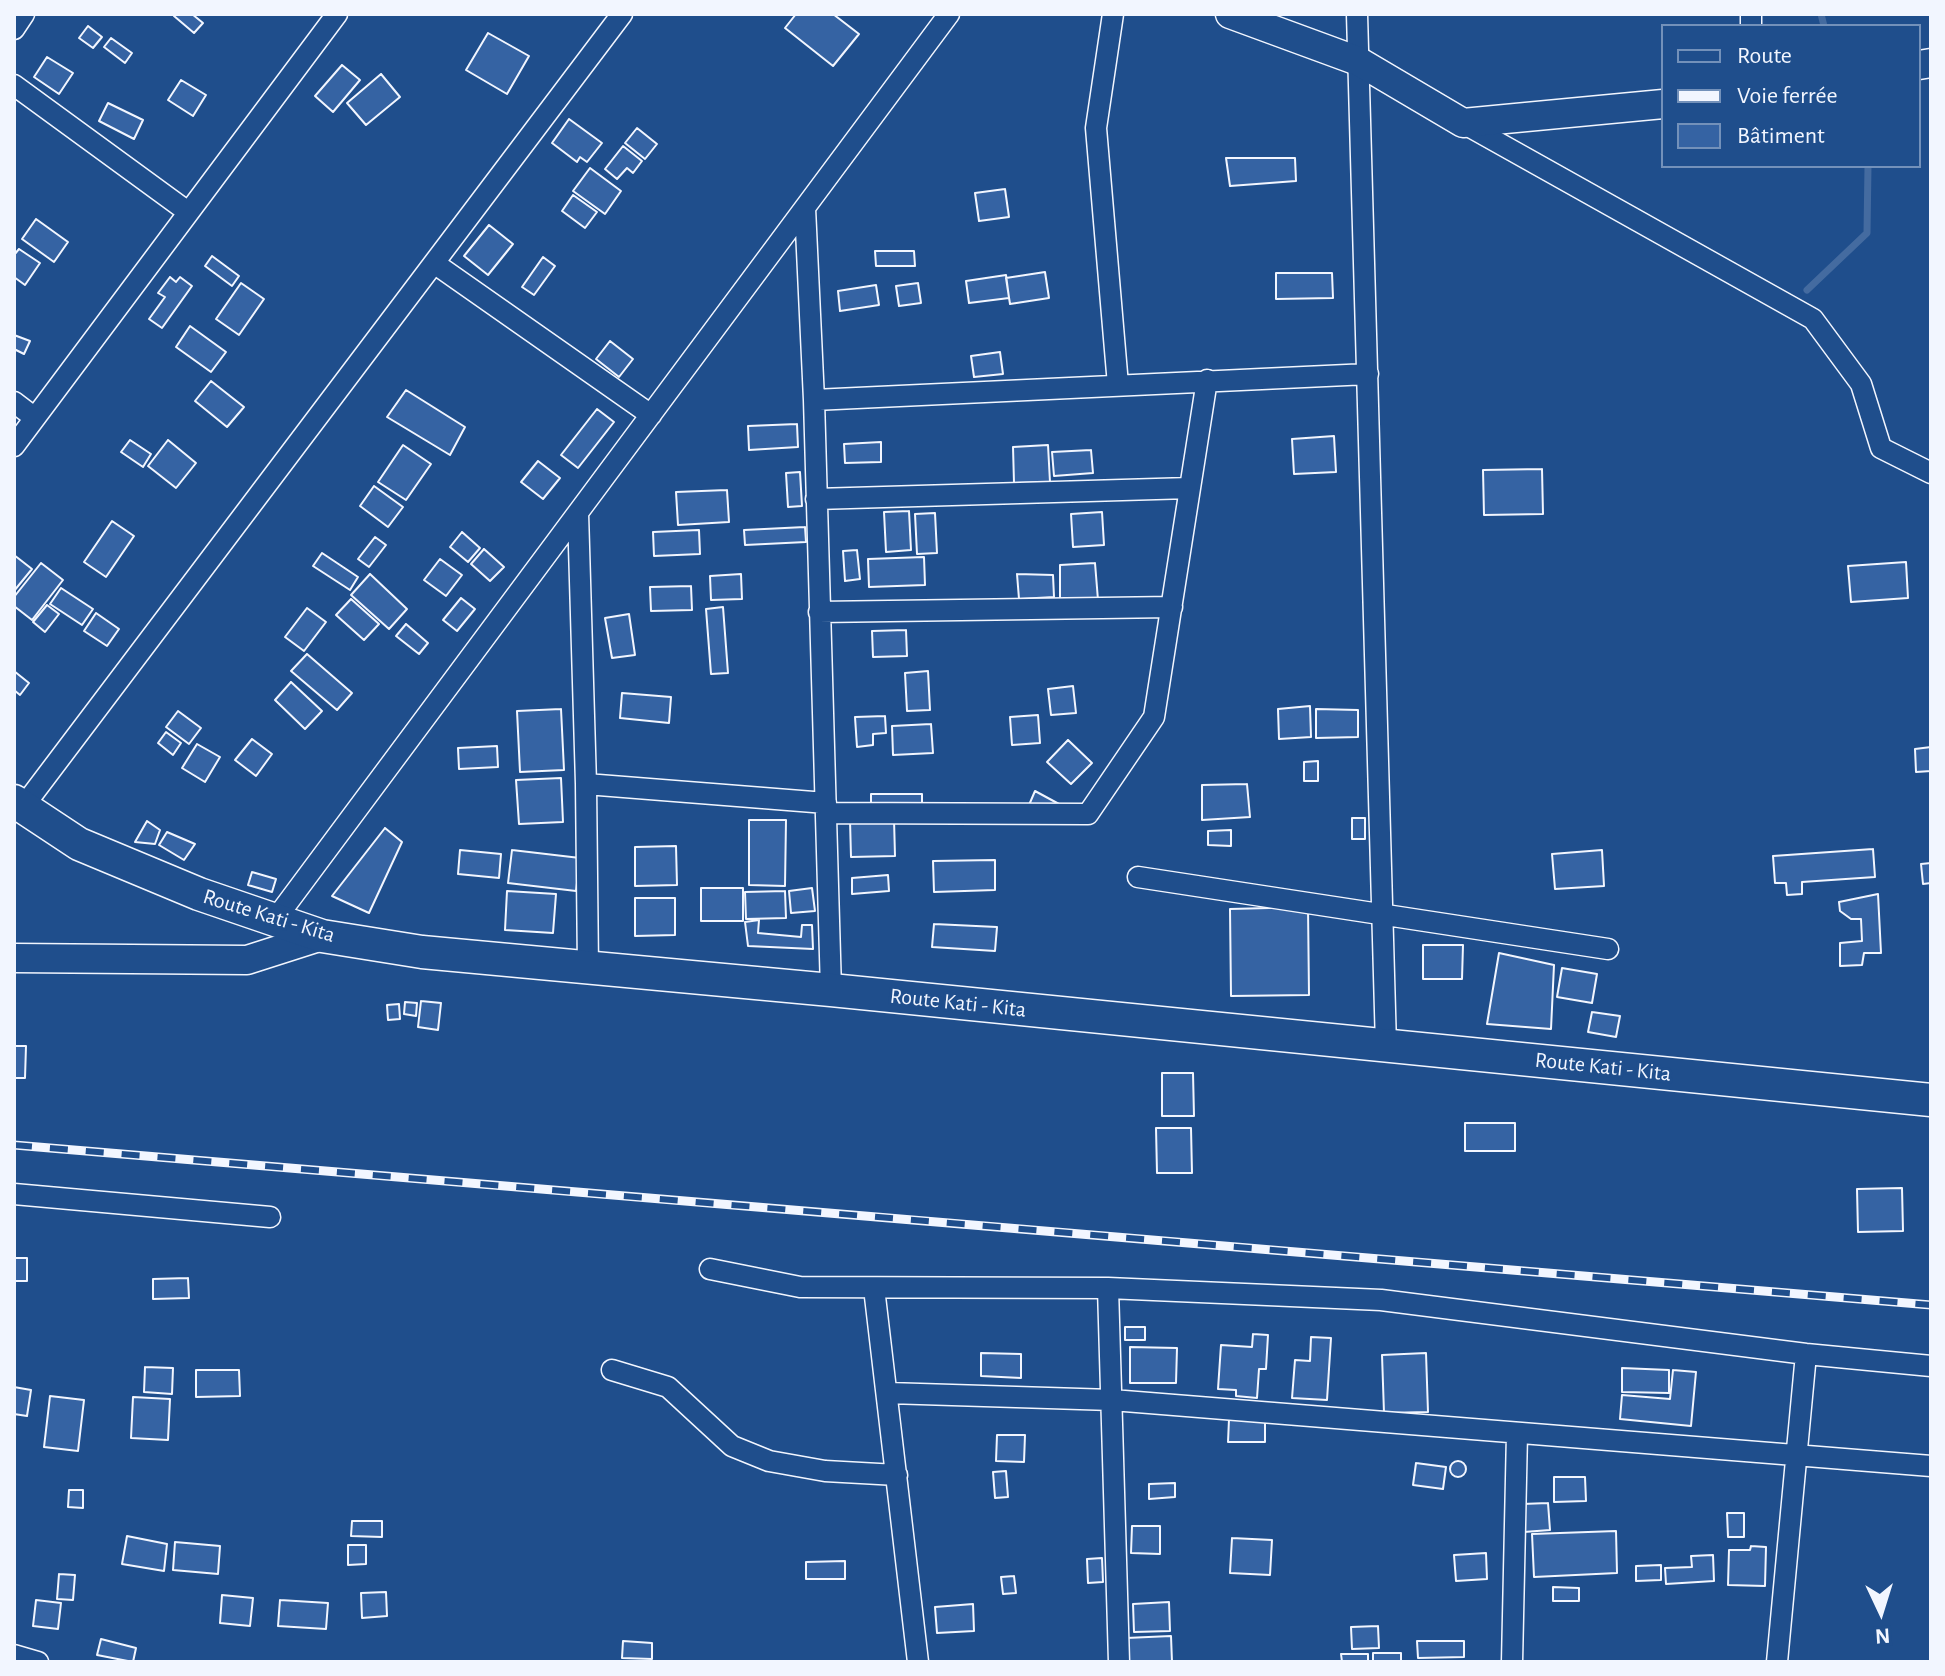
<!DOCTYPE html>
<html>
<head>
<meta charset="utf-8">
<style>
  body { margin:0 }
  #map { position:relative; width:1945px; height:1676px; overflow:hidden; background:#1f4e8c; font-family:"Alegreya Sans",sans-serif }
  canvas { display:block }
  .frame { position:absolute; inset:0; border:16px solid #f2f6ff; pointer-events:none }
  .legend { position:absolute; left:1661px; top:24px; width:260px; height:144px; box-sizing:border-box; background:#1f4e8c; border:2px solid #7391ba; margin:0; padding:10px 14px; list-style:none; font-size:24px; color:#f2f6ff }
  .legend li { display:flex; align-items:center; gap:16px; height:40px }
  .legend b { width:40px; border:2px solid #7391ba }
  .north { position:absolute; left:1841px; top:1572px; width:80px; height:80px; -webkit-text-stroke:6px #1f4e8c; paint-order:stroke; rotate:176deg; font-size:22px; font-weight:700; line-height:32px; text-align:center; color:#f2f6ff }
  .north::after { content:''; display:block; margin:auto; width:28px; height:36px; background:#f2f6ff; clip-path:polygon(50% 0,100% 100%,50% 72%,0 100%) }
</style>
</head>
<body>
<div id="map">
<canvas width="1945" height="1676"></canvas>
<div class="frame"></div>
<ul class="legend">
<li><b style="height:10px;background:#1f4e8c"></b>Route</li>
<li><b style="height:10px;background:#f2f6ff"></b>Voie ferrée</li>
<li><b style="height:22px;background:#3563a3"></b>Bâtiment</li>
</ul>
<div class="north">N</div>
</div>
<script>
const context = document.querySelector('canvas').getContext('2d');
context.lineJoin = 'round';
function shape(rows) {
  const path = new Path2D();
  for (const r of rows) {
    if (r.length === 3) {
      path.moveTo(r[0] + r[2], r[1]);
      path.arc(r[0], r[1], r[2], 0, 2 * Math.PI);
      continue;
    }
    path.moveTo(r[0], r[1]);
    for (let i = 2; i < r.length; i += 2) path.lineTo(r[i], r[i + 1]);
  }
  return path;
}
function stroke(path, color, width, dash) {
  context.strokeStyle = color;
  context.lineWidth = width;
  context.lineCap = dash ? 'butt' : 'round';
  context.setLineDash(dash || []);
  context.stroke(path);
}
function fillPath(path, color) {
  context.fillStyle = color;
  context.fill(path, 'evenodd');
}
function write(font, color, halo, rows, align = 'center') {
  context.font = font + ' "Alegreya Sans",sans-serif';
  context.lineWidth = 6;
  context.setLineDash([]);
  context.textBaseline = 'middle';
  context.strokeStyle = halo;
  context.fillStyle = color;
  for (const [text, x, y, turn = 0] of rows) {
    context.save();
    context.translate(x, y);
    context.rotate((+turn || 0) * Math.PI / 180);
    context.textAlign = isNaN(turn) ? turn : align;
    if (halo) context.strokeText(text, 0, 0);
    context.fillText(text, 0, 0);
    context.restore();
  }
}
const stream = shape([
  [1821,14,1824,26],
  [1807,290,1867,233,1868,166]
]);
const building = shape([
  [175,14,192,14,203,23,194,33,174,16,175,14],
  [796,14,833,14,859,34,833,66,785,28,796,14],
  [88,26,102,37,93,48,79,38,88,26],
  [488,33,529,56,507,94,466,70,488,33],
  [111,38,132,53,125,63,104,47,111,38],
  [47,57,73,73,59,94,34,77,47,57],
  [342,65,360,80,333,112,315,96,342,65],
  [381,74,400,97,366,125,347,103,381,74],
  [181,80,206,95,193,116,168,100,181,80],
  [108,103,143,120,134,139,99,121,108,103],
  [569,119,602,143,587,162,580,157,577,162,552,143,569,119],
  [637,128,657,144,645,159,625,143,637,128],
  [623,146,642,161,633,173,627,168,617,179,605,169,623,146],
  [1226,158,1295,158,1296,181,1230,186,1226,158],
  [590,168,621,191,605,214,573,191,590,168],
  [1005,189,1009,217,979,221,975,193,1005,189],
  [573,195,597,212,585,228,562,211,573,195],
  [36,219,68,242,54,262,22,239,36,219],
  [489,225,513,244,488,275,464,256,489,225],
  [19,249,40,263,25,285,14,277,14,255,19,249],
  [875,251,914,251,915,266,876,266,875,251],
  [212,256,239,276,232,286,205,266,212,256],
  [543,257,555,266,534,295,522,287,543,257],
  [1045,272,1049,298,1010,304,1006,278,1045,272],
  [1276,273,1332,273,1333,298,1276,299,1276,273],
  [1006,275,1009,298,969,303,966,281,1006,275],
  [170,277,176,282,180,277,192,286,162,328,149,319,165,297,158,293,170,277],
  [241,283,264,299,239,335,216,319,241,283],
  [918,283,921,303,899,306,896,286,918,283],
  [876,285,879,305,840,311,838,291,876,285],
  [190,326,226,352,211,372,176,347,190,326],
  [14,335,30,341,24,354,14,349,14,335],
  [610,341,633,359,619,377,596,359,610,341],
  [1000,352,1003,374,974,377,971,356,1000,352],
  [211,381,244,407,227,427,195,401,211,381],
  [406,390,465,427,450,455,387,417,406,390],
  [597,409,614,422,578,468,561,455,597,409],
  [797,424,798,447,749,450,748,426,797,424],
  [1334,436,1336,472,1294,474,1292,439,1334,436],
  [130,440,151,454,143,467,121,452,130,440],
  [168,440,196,463,176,488,148,466,168,440],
  [881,442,881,462,845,463,844,444,881,442],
  [403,445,431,464,406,500,378,482,403,445],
  [1048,445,1050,482,1014,483,1013,447,1048,445],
  [1091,450,1093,473,1054,476,1052,452,1091,450],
  [538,461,560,478,543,499,521,482,538,461],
  [1542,469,1543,514,1484,515,1483,470,1542,469],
  [800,472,802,506,788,507,786,473,800,472],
  [374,486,403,507,388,527,360,506,374,486],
  [727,490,729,522,678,525,676,492,727,490],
  [909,511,911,550,886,552,884,512,909,511],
  [1102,512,1104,545,1073,547,1071,514,1102,512],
  [935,513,937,553,917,554,915,514,935,513],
  [112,521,134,536,106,577,84,562,112,521],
  [805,527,806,542,745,545,744,530,805,527],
  [699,530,700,554,654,556,653,532,699,530],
  [462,532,480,548,468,562,450,547,462,532],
  [375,537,386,545,369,567,358,559,375,537],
  [484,549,504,567,490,581,471,564,484,549],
  [857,550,860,579,845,581,843,551,857,550],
  [322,553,358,577,350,590,313,566,322,553],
  [14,555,32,569,14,591,14,555],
  [924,557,925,585,869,587,868,559,924,557],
  [440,559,462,575,446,596,424,580,440,559],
  [1906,562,1908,598,1851,602,1848,566,1906,562],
  [41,563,63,580,32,620,14,606,14,597,41,563],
  [1095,563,1098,600,1060,601,1060,565,1095,563],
  [370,574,407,609,389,629,351,595,370,574],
  [741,574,742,599,711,600,710,576,741,574],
  [1017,574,1053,575,1054,597,1019,599,1017,574],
  [691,586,692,610,651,611,650,587,691,586],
  [61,588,93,609,82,625,50,604,61,588],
  [461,598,475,609,457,631,443,620,461,598],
  [351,599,379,624,364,640,336,615,351,599],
  [47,605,59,614,45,632,33,622,47,605],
  [723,607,728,673,711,674,706,609,723,607],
  [307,608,326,622,304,651,285,637,307,608],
  [96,613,119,629,107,646,84,631,96,613],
  [629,614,635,655,612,658,605,618,629,614],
  [406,624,428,643,419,654,396,636,406,624],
  [906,630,907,656,873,657,872,631,906,630],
  [307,654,352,693,337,710,291,671,307,654],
  [14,671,29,683,20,695,14,690,14,671],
  [928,671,930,710,907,711,905,673,928,671],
  [291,682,322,711,305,729,275,700,291,682],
  [1073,686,1076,713,1051,715,1048,689,1073,686],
  [622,693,671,697,669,723,620,718,622,693],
  [1310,706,1311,737,1279,739,1278,709,1310,706],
  [561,709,564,770,520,772,517,711,561,709],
  [1316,709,1358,710,1358,737,1316,738,1316,709],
  [178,711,201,728,189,744,166,727,178,711],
  [1038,715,1040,743,1012,745,1010,717,1038,715],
  [885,716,886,733,873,734,873,745,857,747,855,717,885,716],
  [931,724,933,753,893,755,892,726,931,724],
  [166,732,181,743,173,755,158,743,166,732],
  [252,739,272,754,256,776,235,760,252,739],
  [1068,740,1092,763,1071,784,1047,762,1068,740],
  [197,744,220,757,205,782,182,768,197,744],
  [497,746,498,767,459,769,458,748,497,746],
  [1931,747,1931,771,1916,772,1915,749,1931,747],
  [1318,761,1318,781,1304,781,1304,762,1318,761],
  [561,778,563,822,519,824,516,780,561,778],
  [1247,784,1250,817,1202,820,1202,785,1247,784],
  [1035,791,1059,804,1029,805,1035,791],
  [871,794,922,794,922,808,871,807,871,794],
  [1352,818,1365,818,1365,839,1352,839,1352,818],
  [894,819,895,856,851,857,850,820,894,819],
  [749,820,786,820,785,886,749,885,749,820],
  [147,821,160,830,155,844,135,842,147,821],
  [385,828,402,842,369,913,332,896,385,828],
  [1231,830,1231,846,1208,845,1208,831,1231,830],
  [167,832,195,844,184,860,159,845,167,832],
  [676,846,677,885,635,886,635,847,676,846],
  [1873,849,1875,877,1802,882,1802,894,1787,895,1786,883,1775,883,1773,856,1873,849],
  [460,850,501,854,499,878,458,874,460,850],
  [512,850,580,858,576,891,508,883,512,850],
  [1602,850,1604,886,1555,889,1552,854,1602,850],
  [995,860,995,890,934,892,933,861,995,860],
  [1931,863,1931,883,1923,884,1921,864,1931,863],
  [252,872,276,879,272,892,248,885,252,872],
  [888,875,889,891,852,894,852,878,888,875],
  [701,888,743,888,743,921,701,921,701,888],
  [812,888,815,911,791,913,789,891,812,888],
  [507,891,556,894,553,933,505,930,507,891],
  [785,891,786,918,746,919,745,892,785,891],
  [1878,894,1881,953,1864,953,1862,965,1840,966,1840,943,1862,941,1861,919,1851,919,1840,911,1839,902,1878,894],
  [635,898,675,898,675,935,635,936,635,898],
  [1308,907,1309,995,1231,996,1230,909,1308,907],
  [759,920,758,933,801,937,802,925,812,925,813,949,748,946,745,922,759,920],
  [934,924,997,927,995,951,932,947,934,924],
  [1423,945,1463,945,1462,979,1423,979,1423,945],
  [1499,953,1554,965,1551,1029,1487,1024,1499,953],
  [1562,968,1597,974,1592,1003,1557,997,1562,968],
  [421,1001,441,1003,438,1030,418,1027,421,1001],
  [405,1002,417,1003,416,1016,404,1014,405,1002],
  [399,1004,400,1019,388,1020,387,1005,399,1004],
  [1592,1012,1620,1016,1616,1037,1588,1032,1592,1012],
  [14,1046,26,1046,25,1078,14,1078,14,1046],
  [1162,1073,1193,1073,1194,1116,1162,1116,1162,1073],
  [1465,1123,1515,1123,1515,1151,1465,1151,1465,1123],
  [1156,1128,1191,1128,1192,1173,1157,1173,1156,1128],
  [1902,1188,1903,1231,1858,1232,1857,1189,1902,1188],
  [14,1258,27,1258,27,1281,14,1281,14,1258],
  [188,1278,189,1298,153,1299,153,1279,188,1278],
  [1125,1327,1145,1327,1145,1340,1125,1340,1125,1327],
  [1253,1334,1268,1335,1266,1369,1259,1369,1257,1398,1236,1396,1236,1390,1218,1389,1221,1345,1252,1347,1253,1334],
  [1311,1337,1331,1338,1327,1400,1292,1398,1295,1360,1310,1361,1311,1337],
  [1130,1347,1177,1348,1176,1383,1130,1383,1130,1347],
  [981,1353,1021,1354,1021,1378,981,1376,981,1353],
  [1426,1353,1428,1412,1384,1413,1382,1355,1426,1353],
  [145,1367,173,1368,172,1394,144,1392,145,1367],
  [1622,1368,1669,1370,1669,1393,1622,1392,1622,1368],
  [196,1370,239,1370,240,1396,196,1397,196,1370],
  [1673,1370,1696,1372,1691,1426,1620,1419,1622,1395,1670,1399,1673,1370],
  [14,1387,31,1390,27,1416,14,1414,14,1387],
  [50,1396,84,1400,78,1451,44,1447,50,1396],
  [133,1397,170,1399,168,1440,131,1438,133,1397],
  [1229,1419,1265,1419,1265,1442,1228,1442,1229,1419],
  [997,1435,1025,1435,1024,1462,996,1461,997,1435],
  [1458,1469,8],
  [1416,1463,1446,1467,1443,1489,1413,1485,1416,1463],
  [1006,1471,1008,1497,995,1498,993,1472,1006,1471],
  [1554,1477,1585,1477,1586,1501,1554,1502,1554,1477],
  [1175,1483,1175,1497,1149,1499,1149,1484,1175,1483],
  [69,1490,83,1490,83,1508,68,1507,69,1490],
  [1548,1503,1550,1530,1524,1532,1522,1504,1548,1503],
  [1727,1513,1744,1513,1744,1537,1728,1537,1727,1513],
  [352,1521,382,1521,382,1537,351,1536,352,1521],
  [1132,1526,1160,1526,1160,1554,1131,1553,1132,1526],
  [1616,1531,1617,1573,1534,1577,1532,1534,1616,1531],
  [127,1536,167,1544,164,1571,122,1564,127,1536],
  [1232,1538,1272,1540,1270,1575,1230,1573,1232,1538],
  [175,1542,220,1546,218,1574,173,1570,175,1542],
  [348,1545,366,1545,366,1564,348,1565,348,1545],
  [1751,1546,1766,1547,1765,1586,1728,1585,1729,1550,1750,1550,1751,1546],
  [1486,1553,1487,1579,1456,1581,1454,1555,1486,1553],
  [1713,1555,1714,1581,1666,1584,1665,1568,1692,1567,1691,1556,1713,1555],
  [1102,1558,1103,1582,1088,1583,1087,1559,1102,1558],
  [845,1561,845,1579,806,1579,806,1562,845,1561],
  [1661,1565,1661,1580,1636,1581,1636,1566,1661,1565],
  [59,1574,75,1575,73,1600,57,1599,59,1574],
  [1014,1576,1016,1593,1003,1594,1001,1577,1014,1576],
  [1553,1587,1579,1588,1579,1601,1553,1601,1553,1587],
  [386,1592,387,1616,362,1618,361,1593,386,1592],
  [222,1595,253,1598,250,1626,220,1623,222,1595],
  [36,1600,61,1603,58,1629,33,1626,36,1600],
  [280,1600,328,1603,326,1629,278,1626,280,1600],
  [1169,1602,1170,1631,1134,1632,1133,1604,1169,1602],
  [973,1604,974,1631,937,1633,935,1607,973,1604],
  [1378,1626,1379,1648,1352,1649,1351,1627,1378,1626],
  [1171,1636,1172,1662,1127,1662,1126,1638,1171,1636],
  [101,1639,136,1648,133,1662,97,1655,101,1639],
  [623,1641,652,1643,652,1659,622,1658,623,1641],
  [1417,1641,1464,1641,1464,1657,1418,1658,1417,1641],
  [1373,1653,1401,1653,1401,1662,1373,1662,1373,1653],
  [1341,1654,1368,1654,1368,1662,1342,1662,1341,1654]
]);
const street = shape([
  [1113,14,1096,128,1118,385],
  [1357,14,1386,1046],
  [1751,26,1751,14],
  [14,29,24,14],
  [14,85,188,212],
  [1463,123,1813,319,1861,384,1881,448,1931,473],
  [805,208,814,400,831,990],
  [434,263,651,415],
  [814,400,1368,374],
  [14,402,35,418],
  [14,446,337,14],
  [816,499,1190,488],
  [578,513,586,784,588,968],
  [819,612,1172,607],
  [586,784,826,803],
  [23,807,622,14],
  [826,813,1088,814,1154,717,1207,380],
  [1138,877,1608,949],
  [274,921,949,14],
  [14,1194,270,1217],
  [710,1269,800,1287,1108,1288],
  [874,1288,918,1662],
  [612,1370,668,1387,732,1446,769,1461,825,1471,897,1475],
  [888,1393,1112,1400,1931,1466],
  [14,1655,38,1662],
  [1119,1662,1108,1288,1381,1300,1806,1354,1931,1366],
  [1512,1662,1517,1433],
  [1777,1662,1806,1354]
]);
const secondary = shape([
  [1230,14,1358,61,1463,123,1663,104],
  [1919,65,1931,63],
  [14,958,247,960,322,936]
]);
const primary = shape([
  [14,801,79,844,199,894,322,936,422,952,831,990,1931,1100]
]);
const rail = shape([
  [14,1145,1931,1305]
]);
const streetNames = [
  ["Route Kati - Kita",269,916,17],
  ["Route Kati - Kita",958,1003,6],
  ["Route Kati - Kita",1603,1067,6]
];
stroke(stream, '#446ba0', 7);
fillPath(building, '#3563a3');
stroke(building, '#f2f6ff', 2);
stroke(street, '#f2f6ff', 23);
stroke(secondary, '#f2f6ff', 31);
stroke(primary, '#f2f6ff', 35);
stroke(street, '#1f4e8c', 20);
stroke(secondary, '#1f4e8c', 28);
stroke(primary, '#1f4e8c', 32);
stroke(rail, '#f2f6ff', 9);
stroke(rail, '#1f4e8c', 6, [18]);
write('22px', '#f2f6ff', '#1f4e8c', streetNames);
</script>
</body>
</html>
